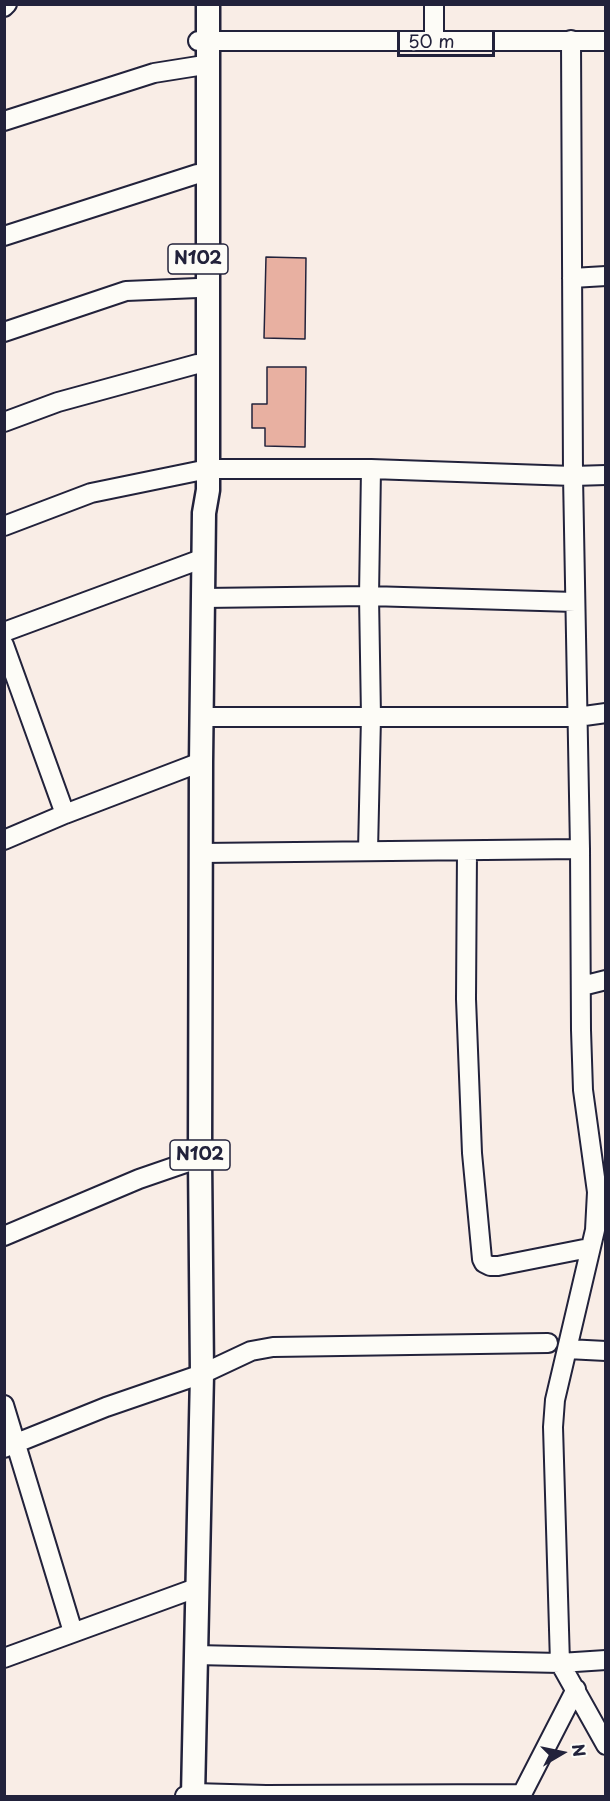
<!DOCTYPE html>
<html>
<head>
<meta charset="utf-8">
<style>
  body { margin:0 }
  #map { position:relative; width:610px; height:1801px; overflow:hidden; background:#f9ede6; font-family:"Playpen Sans",sans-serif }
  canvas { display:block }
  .frame { position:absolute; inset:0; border:6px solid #22223b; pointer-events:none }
  .north { position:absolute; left:532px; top:1723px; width:60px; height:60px; -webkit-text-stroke:4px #fdfcf7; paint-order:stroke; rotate:81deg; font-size:16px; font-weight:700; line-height:24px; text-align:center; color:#22223b }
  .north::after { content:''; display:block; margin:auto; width:21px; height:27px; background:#22223b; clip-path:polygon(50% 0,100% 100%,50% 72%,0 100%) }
  .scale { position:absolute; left:397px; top:30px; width:98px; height:27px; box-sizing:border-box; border:3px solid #22223b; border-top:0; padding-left:8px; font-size:18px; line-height:21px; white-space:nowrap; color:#22223b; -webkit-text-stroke:4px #fdfcf7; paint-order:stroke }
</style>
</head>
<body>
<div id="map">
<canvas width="610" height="1801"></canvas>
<div class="frame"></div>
<div class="north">N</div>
<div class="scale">50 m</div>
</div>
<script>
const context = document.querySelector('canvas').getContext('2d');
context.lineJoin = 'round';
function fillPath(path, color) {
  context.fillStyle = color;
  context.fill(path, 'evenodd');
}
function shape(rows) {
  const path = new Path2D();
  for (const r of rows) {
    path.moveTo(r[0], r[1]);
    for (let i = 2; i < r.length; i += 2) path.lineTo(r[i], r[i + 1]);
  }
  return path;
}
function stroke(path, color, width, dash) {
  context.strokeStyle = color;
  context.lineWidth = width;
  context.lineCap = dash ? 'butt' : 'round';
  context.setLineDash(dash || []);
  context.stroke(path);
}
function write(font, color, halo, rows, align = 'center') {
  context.font = font + ' "Playpen Sans",sans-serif';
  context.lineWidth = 5;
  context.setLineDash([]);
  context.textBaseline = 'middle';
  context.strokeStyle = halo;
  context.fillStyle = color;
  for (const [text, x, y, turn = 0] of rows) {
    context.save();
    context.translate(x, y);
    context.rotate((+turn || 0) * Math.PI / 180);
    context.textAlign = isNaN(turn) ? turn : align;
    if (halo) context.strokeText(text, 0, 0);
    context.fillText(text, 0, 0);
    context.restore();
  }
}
const building = shape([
  [266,257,306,258,305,339,264,338,266,257],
  [267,367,306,367,305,447,265,446,265,428,252,428,252,404,267,404,267,367]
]);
const minor = shape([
  [434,4,434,40],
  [4,7,7,4],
  [571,40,573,476,580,849,581,1030,583,1090,597,1192,595,1230,555,1400,553,1427,560,1663,606,1745],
  [198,41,606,41],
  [4,121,154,73,198,66],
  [4,236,197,174],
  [572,278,606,276],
  [4,332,126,291,198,288],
  [4,422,58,402,197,364],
  [4,526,91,493,208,469,371,469,573,476,606,475],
  [203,598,369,596,575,602],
  [4,632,204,558],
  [4,645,65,814],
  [201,717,577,717,606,713],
  [4,840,65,814,201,762],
  [368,851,371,717,369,596,371,469],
  [467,851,466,999,472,1153,482,1259,484,1263,490,1266,498,1266,589,1248],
  [201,853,580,849],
  [582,986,606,980],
  [4,1236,139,1179,200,1158],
  [567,1349,606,1351],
  [4,1405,73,1632],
  [4,1448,106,1407,202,1374,251,1351,273,1347,548,1343],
  [195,1655,560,1663,606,1660],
  [4,1658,196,1588],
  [185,1796,193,1793,266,1795,522,1794],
  [521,1796,576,1689]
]);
const major = shape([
  [193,1796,202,1374,200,1158,201,762,204,513,208,490,208,4]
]);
const shields = [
  [198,259,60],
  [200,1155,60]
];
const shieldNames = [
  ["N102",198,259],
  ["N102",200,1155]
];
fillPath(building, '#e8b0a1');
stroke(building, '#22223b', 1.5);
stroke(minor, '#22223b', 22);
stroke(major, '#22223b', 27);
stroke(minor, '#fdfcf7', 18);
stroke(major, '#fdfcf7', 22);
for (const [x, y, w] of shields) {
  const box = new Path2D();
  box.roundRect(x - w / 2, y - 15, w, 30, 4.5);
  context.fillStyle = '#fdfcf7';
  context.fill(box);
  stroke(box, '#22223b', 1.5);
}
write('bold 18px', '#22223b', null, shieldNames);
</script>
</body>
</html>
